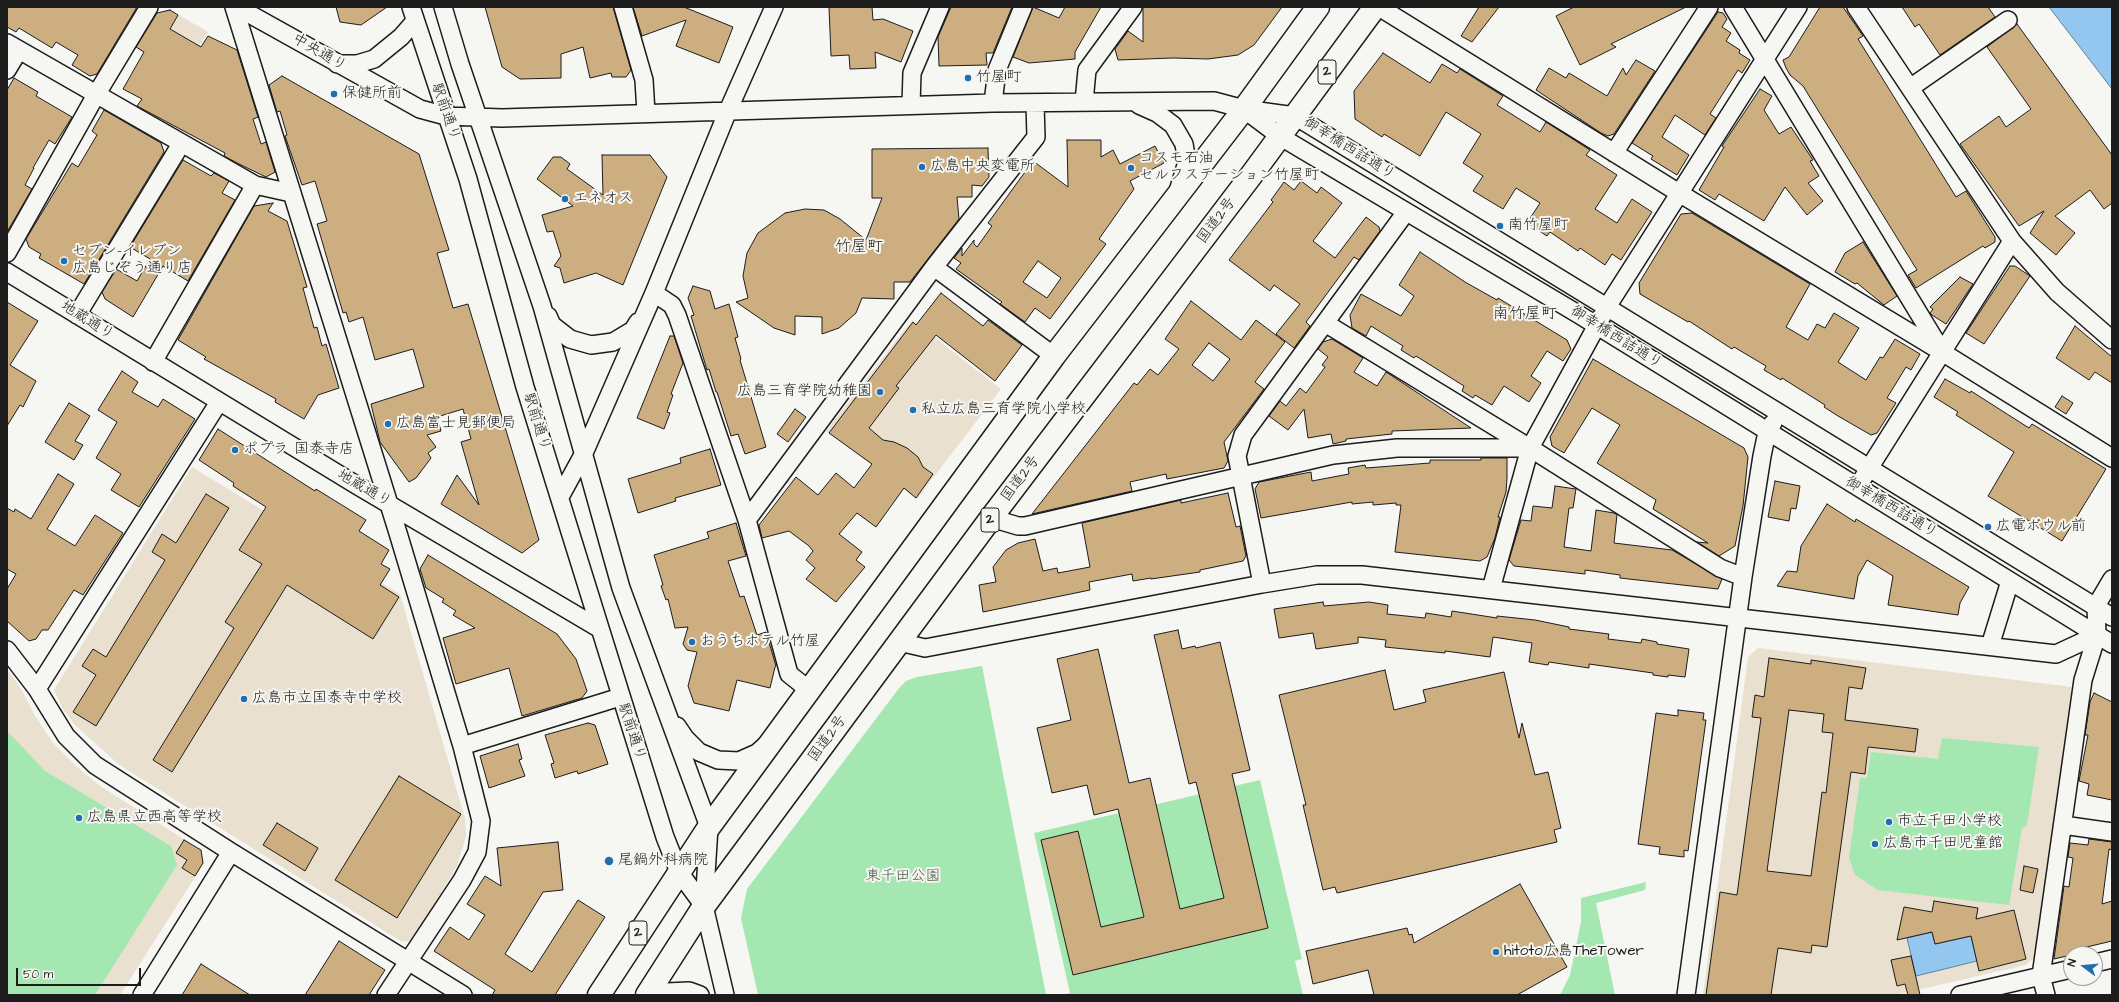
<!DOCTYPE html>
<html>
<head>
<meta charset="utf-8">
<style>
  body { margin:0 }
  #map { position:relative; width:2119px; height:1002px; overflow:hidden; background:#f6f6f2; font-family:"Architects Daughter",sans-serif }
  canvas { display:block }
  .frame { position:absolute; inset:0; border:8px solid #1c1c1c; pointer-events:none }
  .north { position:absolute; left:2063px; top:946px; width:40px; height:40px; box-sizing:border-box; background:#f6f6f2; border:1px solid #9f9f9c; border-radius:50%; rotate:286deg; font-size:11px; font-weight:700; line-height:16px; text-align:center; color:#1c1c1c }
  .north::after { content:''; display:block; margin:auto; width:14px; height:18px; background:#1f6fb2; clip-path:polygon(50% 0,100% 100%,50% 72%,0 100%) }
  .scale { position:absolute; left:16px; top:968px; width:125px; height:18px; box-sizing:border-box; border:2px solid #1c1c1c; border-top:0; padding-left:5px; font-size:12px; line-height:14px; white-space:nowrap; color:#1c1c1c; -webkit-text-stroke:3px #f6f6f2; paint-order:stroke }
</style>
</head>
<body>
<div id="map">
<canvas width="2119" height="1002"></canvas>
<div class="frame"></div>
<div class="north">N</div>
<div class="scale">50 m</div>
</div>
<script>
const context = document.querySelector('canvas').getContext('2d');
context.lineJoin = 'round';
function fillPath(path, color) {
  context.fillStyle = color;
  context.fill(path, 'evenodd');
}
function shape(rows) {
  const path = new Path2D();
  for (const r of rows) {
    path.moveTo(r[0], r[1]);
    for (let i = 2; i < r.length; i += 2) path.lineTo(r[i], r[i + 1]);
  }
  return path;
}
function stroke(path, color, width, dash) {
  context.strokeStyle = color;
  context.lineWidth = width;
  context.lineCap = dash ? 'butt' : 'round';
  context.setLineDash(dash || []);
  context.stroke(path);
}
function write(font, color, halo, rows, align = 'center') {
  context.font = font + ' "Architects Daughter","Klee One",sans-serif';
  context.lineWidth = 4;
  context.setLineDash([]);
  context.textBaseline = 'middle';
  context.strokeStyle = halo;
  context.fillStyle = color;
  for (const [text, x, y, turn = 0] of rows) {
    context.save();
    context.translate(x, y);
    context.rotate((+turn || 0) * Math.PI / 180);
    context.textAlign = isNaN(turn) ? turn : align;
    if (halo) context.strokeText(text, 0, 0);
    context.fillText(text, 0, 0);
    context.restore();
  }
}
const built = shape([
  [170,10,208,32,183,74,137,48,157,13],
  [912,320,1001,389,917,499,826,431],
  [192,467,400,594,465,819,466,836,457,866,413,940,402,942,118,764,75,725,63,709,54,690],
  [1758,648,2072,687,2034,958,2026,965,1895,995,1703,995,1748,657],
  [7,669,20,687,35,716,54,744,76,766,100,786,201,850,204,863,120,995,7,995]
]);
const green = shape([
  [982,666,1046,995,758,995,741,918,747,889,900,687,906,681,917,677],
  [7,733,9,733,45,771,171,846,177,865,95,995,7,995],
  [1942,738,2039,747,2027,825,2022,828,2009,905,1878,890,1855,875,1849,858,1860,778,1867,778,1871,752,1938,759],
  [1260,780,1302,959,1295,961,1303,995,1063,995,1070,993,1034,833],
  [1236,793,1268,928,1073,975,1041,840,1078,831,1101,927,1144,917,1121,821,1158,812,1178,900,1167,912,1224,898,1201,802],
  [1646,882,1645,890,1596,903,1615,995,1560,995,1570,975,1581,922,1581,898]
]);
const water = shape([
  [2049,7,2112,7,2112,89,2089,59,2049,7],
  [1932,932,1935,944,1971,936,1977,961,1916,976,1907,938,1932,932]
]);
const building = shape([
  [7,7,137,7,97,74,90,76,72,65,78,55,56,42,52,48,19,28,16,32,7,27,7,7],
  [336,7,387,7,361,25,340,22,336,7],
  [485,7,613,7,631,70,626,77,612,77,611,73,590,78,583,47,561,54,561,78,520,79,502,67,485,7],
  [633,7,684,7,733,27,719,63,676,46,686,20,642,36,633,7],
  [829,7,872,7,873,20,883,19,913,31,901,62,875,52,876,68,850,69,849,55,831,56,829,7],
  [951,7,1012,7,993,53,986,53,987,65,939,66,938,37,951,7],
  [1033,7,1059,18,1065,7,1101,7,1075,52,1075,59,1029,63,1013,57,1033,7],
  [1143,7,1282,7,1254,45,1238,55,1208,59,1173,58,1118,60,1115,49,1128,31,1143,42,1143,7],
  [1479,7,1499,7,1472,42,1461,36,1479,7],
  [1574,7,1686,7,1611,44,1616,47,1580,65,1556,16,1574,7],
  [1820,7,1843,7,1863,36,1858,39,1956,197,1966,191,1995,237,1995,242,1985,248,1983,246,1916,288,1908,275,1917,270,1803,86,1790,75,1786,68,1783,60,1789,57,1820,7],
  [1902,7,1988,7,1995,17,1940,55,1919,24,1915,27,1902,7],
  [170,10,178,15,170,29,201,47,208,36,237,50,258,117,253,119,261,144,266,142,275,172,266,177,239,164,224,156,225,153,137,106,142,99,123,89,144,52,136,47,157,13,170,10],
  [1718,12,1723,13,1727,19,1722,27,1731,33,1726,41,1740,50,1739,53,1750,60,1742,73,1738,70,1710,114,1716,118,1705,135,1675,115,1662,137,1689,155,1677,175,1651,159,1653,156,1632,143,1718,12],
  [2017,24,2112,155,2112,203,2104,209,2090,190,2055,216,2075,233,2056,255,2030,233,2044,211,2019,226,1960,144,1999,116,2006,127,2031,109,1987,47,2017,24],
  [1383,53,1430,83,1442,64,1457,73,1460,69,1503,96,1497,105,1540,132,1546,122,1590,150,1586,155,1617,175,1595,209,1617,223,1632,199,1652,212,1621,260,1612,254,1605,265,1580,248,1578,251,1550,232,1547,236,1527,223,1540,203,1516,188,1503,209,1473,191,1483,176,1463,163,1481,134,1446,112,1420,156,1384,134,1382,137,1355,119,1354,91,1383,53],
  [1636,60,1655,71,1614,134,1608,136,1601,133,1536,90,1549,68,1566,78,1569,73,1607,96,1623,68,1626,75,1636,60],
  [282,76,419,154,449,250,437,253,453,308,468,304,539,540,522,553,441,504,457,475,479,505,461,442,471,439,463,409,437,417,441,431,427,435,436,447,428,453,431,458,416,478,409,482,380,442,371,404,424,387,413,349,375,360,363,317,349,322,346,312,343,313,317,224,327,221,315,181,302,185,285,136,287,135,280,111,277,112,269,85,282,76],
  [14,78,38,92,36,96,72,117,55,144,49,140,33,168,34,168,25,185,32,189,7,232,7,90,14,78],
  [1760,89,1772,96,1764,110,1779,134,1791,127,1813,160,1810,161,1819,176,1808,183,1823,201,1807,215,1785,187,1764,221,1719,194,1715,200,1699,190,1724,147,1722,146,1760,89],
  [104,110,161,143,164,152,84,284,39,258,41,254,29,247,26,239,72,163,78,167,97,135,92,131,104,110],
  [1067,140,1101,140,1101,157,1113,150,1120,164,1155,146,1164,163,1130,181,1134,189,1099,239,1106,244,1050,319,1035,308,1025,322,1000,304,1002,302,956,269,961,263,954,258,962,248,962,256,974,240,974,244,977,247,992,226,988,223,1033,161,1068,187,1067,140],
  [1038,261,1061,278,1047,298,1023,282,1038,261],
  [988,148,989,177,982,186,972,185,972,197,957,197,959,219,910,282,894,282,894,299,862,298,856,313,839,328,822,334,822,317,795,316,795,335,774,328,736,302,748,298,743,276,747,253,758,233,785,213,805,209,824,210,840,219,866,240,882,198,872,198,872,149,988,148],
  [602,155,650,155,667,177,623,285,596,273,564,283,560,268,554,266,561,256,553,231,547,232,542,215,573,206,537,179,553,157,561,157,570,164,567,169,603,195,602,155],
  [183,160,211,176,214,173,229,181,222,193,235,200,188,281,163,266,133,317,105,299,102,292,116,269,137,281,150,259,130,247,183,160],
  [1301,181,1317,193,1321,187,1342,203,1313,241,1335,258,1366,217,1379,227,1380,231,1359,260,1354,257,1306,322,1310,326,1294,348,1276,334,1300,304,1274,285,1270,291,1229,260,1273,202,1271,200,1284,182,1294,190,1301,181],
  [273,203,268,211,287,221,307,287,303,288,314,328,317,327,322,346,326,344,339,388,318,395,304,419,275,402,276,399,204,359,206,357,178,340,254,206,273,203],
  [1692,213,1810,284,1786,327,1808,340,1817,324,1825,328,1834,313,1859,328,1838,362,1866,380,1880,357,1883,358,1895,339,1920,354,1911,370,1906,367,1887,398,1896,403,1877,433,1871,435,1838,416,1824,407,1825,405,1782,378,1781,380,1764,370,1766,366,1734,347,1732,349,1689,321,1688,322,1640,294,1639,283,1681,214,1692,213],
  [1863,242,1897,296,1884,305,1857,283,1855,284,1835,272,1845,253,1863,242],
  [1420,252,1465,282,1497,300,1498,298,1567,340,1571,349,1563,361,1547,351,1531,376,1541,383,1529,402,1504,386,1492,405,1475,395,1473,398,1462,391,1464,386,1416,356,1414,358,1401,350,1403,346,1371,326,1366,336,1352,328,1350,315,1361,294,1401,316,1414,296,1399,285,1420,252],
  [2010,266,2015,266,2030,276,1984,344,1966,333,2010,266],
  [1960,277,1973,284,1946,324,1932,315,1930,313,1933,309,1930,307,1960,277],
  [693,286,710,291,715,309,729,304,738,337,735,338,741,359,740,360,766,447,745,454,738,434,731,436,717,392,716,392,709,369,707,370,691,316,694,315,688,298,693,286],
  [941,293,983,326,988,320,1022,345,995,381,936,335,896,386,899,388,869,428,883,440,894,442,907,448,918,457,923,467,933,474,916,498,904,488,876,527,857,513,839,534,862,552,856,560,865,567,836,602,806,579,815,568,806,560,813,551,809,546,789,531,762,538,759,525,796,477,818,495,836,473,854,488,872,464,829,433,913,322,916,325,941,293],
  [1191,301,1241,340,1256,320,1285,342,1255,382,1264,389,1224,442,1228,461,1224,468,1167,479,1166,474,1130,482,1132,491,1032,514,1134,383,1137,385,1150,369,1158,375,1179,349,1165,339,1191,301],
  [1209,343,1230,359,1213,381,1192,365,1209,343],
  [7,302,38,321,10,365,36,381,23,407,20,405,7,426,7,302],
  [2075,326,2112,357,2112,383,2095,372,2089,380,2056,358,2075,326],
  [670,336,674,336,683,363,671,394,673,395,667,412,670,413,664,429,637,418,670,336],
  [1332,339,1363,358,1354,372,1377,386,1386,372,1471,428,1392,431,1392,434,1346,439,1346,441,1333,444,1331,434,1308,438,1304,409,1288,430,1269,416,1280,401,1286,406,1300,388,1306,393,1325,367,1322,365,1328,357,1318,349,1323,342,1332,339],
  [1593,359,1744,448,1748,457,1743,506,1735,546,1719,556,1697,542,1708,543,1653,509,1656,500,1597,463,1620,425,1592,408,1564,453,1552,446,1550,437,1593,359],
  [122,371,138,382,132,392,158,407,163,399,195,419,139,507,111,490,121,474,96,458,117,422,98,410,122,371],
  [1945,379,1970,393,1971,391,2029,428,2032,424,2106,469,2062,541,1988,496,2014,452,1956,415,1958,412,1934,397,1945,379],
  [2062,396,2073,403,2066,414,2055,407,2062,396],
  [69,403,90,416,75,441,83,445,74,460,45,442,69,403],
  [795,409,806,417,788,442,777,434,795,409],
  [218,429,315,491,316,489,366,520,359,531,389,550,381,564,390,569,380,585,399,597,373,639,287,585,172,772,153,760,234,628,225,622,262,564,239,550,266,507,233,486,234,483,199,460,218,429],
  [710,449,721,485,675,498,676,501,638,513,628,479,681,463,680,458,710,449],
  [1481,458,1507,458,1507,478,1506,492,1498,517,1500,517,1495,538,1487,557,1480,561,1395,552,1401,505,1396,505,1396,503,1373,505,1373,502,1352,504,1352,502,1261,518,1255,489,1259,482,1311,472,1312,481,1349,474,1348,468,1365,465,1366,468,1430,463,1430,460,1481,460,1481,458],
  [58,474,74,484,47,529,75,546,95,515,123,533,83,595,74,590,48,630,42,630,36,639,29,641,7,621,7,589,16,574,7,569,7,508,14,512,15,509,31,519,58,474],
  [1775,481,1800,486,1796,509,1791,508,1789,521,1768,517,1775,481],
  [1555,486,1576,489,1573,508,1569,508,1564,547,1591,551,1596,510,1614,513,1617,515,1614,543,1672,550,1722,579,1718,589,1620,578,1620,575,1585,570,1585,574,1514,566,1509,560,1521,520,1531,521,1533,506,1552,508,1555,486],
  [1228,493,1236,527,1240,526,1246,556,1243,561,1200,570,1200,572,1151,579,1151,578,1133,581,1132,574,1089,582,1090,590,983,612,979,585,996,582,993,567,1006,550,1018,543,1035,539,1043,571,1057,568,1058,573,1090,567,1082,523,1181,500,1181,503,1228,493],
  [206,494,229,508,96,726,73,712,96,675,82,666,93,649,106,657,165,560,152,552,162,534,176,543,206,494],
  [1827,504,1855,522,1856,519,1969,587,1960,603,1958,615,1888,605,1893,576,1867,560,1858,576,1854,599,1777,586,1787,571,1797,572,1801,546,1827,504],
  [736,523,746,556,728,561,740,597,744,596,757,635,766,632,776,666,775,667,770,688,737,680,729,711,694,703,688,686,697,652,687,650,683,644,688,627,675,628,668,599,666,600,661,586,663,585,654,555,709,538,707,532,736,523],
  [428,555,557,634,576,659,587,691,582,698,522,716,509,668,456,684,443,638,475,628,453,615,456,611,442,602,444,599,426,588,420,569,428,555],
  [1323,602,1324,606,1369,602,1388,605,1387,614,1425,618,1426,613,1451,617,1452,611,1497,618,1497,616,1535,620,1569,627,1569,629,1609,634,1608,639,1641,643,1642,639,1657,642,1657,644,1689,649,1685,677,1668,675,1668,677,1653,675,1653,673,1589,664,1589,668,1549,662,1548,665,1529,662,1532,643,1493,637,1490,657,1445,651,1445,653,1385,647,1386,640,1358,637,1358,643,1316,649,1313,633,1279,638,1274,609,1323,602],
  [1178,630,1182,649,1195,646,1196,648,1220,642,1250,770,1232,774,1268,928,1073,975,1041,840,1078,831,1101,927,1144,917,1118,809,1094,815,1087,785,1052,793,1037,728,1071,720,1057,659,1098,649,1129,783,1150,778,1180,909,1224,898,1196,782,1189,784,1154,635,1178,630],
  [1769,658,1811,664,1811,660,1866,668,1862,689,1849,687,1845,720,1918,729,1915,752,1868,747,1865,774,1851,772,1827,947,1812,945,1811,953,1778,948,1771,995,1706,995,1720,892,1737,895,1761,718,1752,717,1755,695,1764,697,1769,658],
  [1789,710,1824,714,1822,732,1833,733,1826,793,1822,792,1811,876,1767,871,1789,710],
  [1385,670,1394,710,1426,702,1423,690,1504,672,1519,738,1522,723,1535,775,1548,772,1561,828,1554,830,1557,842,1337,893,1335,887,1323,890,1303,805,1306,805,1279,695,1385,670],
  [2094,693,2112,702,2112,800,2087,795,2089,784,2079,781,2088,735,2085,735,2090,702,2094,693],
  [1678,710,1704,713,1703,720,1706,720,1688,851,1684,850,1684,857,1659,854,1660,847,1638,844,1656,713,1678,716,1678,710],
  [588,723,595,725,608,764,578,774,577,771,555,778,551,764,554,763,545,735,588,723],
  [518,744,522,759,519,760,525,776,489,788,480,756,518,744],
  [399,776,461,814,397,918,335,880,399,776],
  [277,823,318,848,305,871,263,845,277,823],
  [2089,839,2112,842,2112,850,2109,849,2102,904,2112,901,2112,941,2074,950,2075,954,2054,959,2064,886,2069,887,2073,858,2068,857,2070,843,2088,845,2089,839],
  [184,840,201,850,203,863,195,876,182,868,187,860,176,853,184,840],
  [558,842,563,890,543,892,505,954,532,972,578,900,605,917,555,995,492,995,495,990,434,951,450,927,469,940,485,915,467,904,485,876,501,886,497,848,558,842],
  [2024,866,2038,869,2033,893,2020,890,2024,866],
  [1520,884,1567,967,1517,995,1374,995,1368,970,1313,984,1306,951,1407,928,1409,935,1412,934,1414,943,1520,884],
  [1934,901,1978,908,1976,919,2014,910,2026,959,1979,971,1971,936,1935,944,1932,932,1897,940,1904,907,1932,912,1934,901],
  [339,941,385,970,369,995,305,995,339,941],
  [1911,956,1920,995,1908,995,1905,984,1897,986,1891,960,1911,956],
  [201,964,250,995,182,995,201,964]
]);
const minor = shape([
  [234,7,398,533,462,746,481,821,477,852,462,880,386,995],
  [237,7,420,109,446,116,502,118,993,103,1214,101,1244,109,1295,116,2112,617],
  [411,7,468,179,525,387,665,837,679,872,704,906],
  [443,7,460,64,542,306,621,588,709,827,704,906,725,995],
  [623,7,644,80,646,113],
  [1379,7,1679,193,1942,352,2112,458],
  [1733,7,1941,350],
  [1856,7,2012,241,2057,292,2112,340],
  [7,43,255,185,291,193],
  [337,64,357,64,374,59,401,37,415,21],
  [7,70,19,50],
  [1910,88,2008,20],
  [1084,102,1087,70,1133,7],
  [993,103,997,70,1023,7],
  [911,105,912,73,940,7],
  [1139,105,1157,113,1173,125,1184,144,1187,162,1179,188],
  [1245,110,1281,137,1578,314,2112,644],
  [1614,153,1709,7],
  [7,253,96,95,149,7],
  [934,267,1054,356],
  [7,272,358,486,600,629],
  [654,293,672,305,677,315,747,520,789,674,809,690],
  [77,315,181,144],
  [548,316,552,325,570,339,591,345,613,342,633,330,638,322],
  [1325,323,1530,448],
  [153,362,255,185],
  [1863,478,2012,241],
  [560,497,584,453,654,293,727,113,774,7],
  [991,518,1018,526,1025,526,1333,455,1397,448,1530,448,1720,568,1743,577],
  [747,520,934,267,1036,137,1035,104],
  [1262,584,1237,456,1243,435,1406,212],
  [1491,589,1530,448,1607,307,1798,7],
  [899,642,925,648,1262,584,1317,575,1362,575,2056,654,2097,635],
  [1990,646,2010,581],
  [7,650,37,689,66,736,95,765,231,852,463,995],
  [37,689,219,402],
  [677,726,685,738,699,752,718,760,739,761,757,753,766,745],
  [462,746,620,697],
  [2063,825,2112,832],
  [2095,963,2112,959],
  [142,995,231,852],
  [663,995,667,992,689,991,700,995],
  [1686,995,1743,577,1762,456,1767,432,1773,423],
  [1960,995,2071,969],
  [2046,995,2041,976,2083,680,2097,635,2096,606,2112,579]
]);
const highway = shape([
  [599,995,709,827,1054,356,1244,109,1318,7],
  [647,995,704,906,991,518,1250,177,1375,7]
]);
const markers = [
  [968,78,4,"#1f6fb2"],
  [334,94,4,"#1f6fb2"],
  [922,167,4,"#1f6fb2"],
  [1131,168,4,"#1f6fb2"],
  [565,199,4,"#1f6fb2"],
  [1500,226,4,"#1f6fb2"],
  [64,261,4,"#1f6fb2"],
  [880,392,4,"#1f6fb2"],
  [913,410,4,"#1f6fb2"],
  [388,424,4,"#1f6fb2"],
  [235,450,4,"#1f6fb2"],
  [1988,527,4,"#1f6fb2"],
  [692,642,4,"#1f6fb2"],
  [244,699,4,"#1f6fb2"],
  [79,818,4,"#1f6fb2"],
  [1889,822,4,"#1f6fb2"],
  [1875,844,4,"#1f6fb2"],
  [609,861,5,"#1f6fb2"],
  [1496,952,4,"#1f6fb2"]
];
const shields = [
  [1327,72,18],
  [990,520,18],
  [638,933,18]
];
const shieldNames = [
  ["2",1327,72],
  ["2",990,520],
  ["2",638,933]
];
const streetNames = [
  ["中央通り",319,53,30],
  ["駅前通り",445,112,71],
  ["御幸橋西詰通り",1349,149,32],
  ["国道2号",1217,221,-53],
  ["地蔵通り",87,321,32],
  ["御幸橋西詰通り",1616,338,32],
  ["駅前通り",536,422,73],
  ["国道2号",1021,479,-53],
  ["地蔵通り",364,489,30],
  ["御幸橋西詰通り",1891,508,31],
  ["駅前通り",631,732,72],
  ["国道2号",828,739,-54]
];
const poiNames = [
  ["竹屋町",976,78],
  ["保健所前",342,94],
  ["コスモ石油",1139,159],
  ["セルフステーション竹屋町",1139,176],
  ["広島中央変電所",930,167],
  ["エネオス",573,199],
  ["南竹屋町",1508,226],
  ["セブン-イレブン",72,252],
  ["広島じぞう通り店",72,269],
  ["広島三育学院幼稚園",872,392,"right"],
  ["私立広島三育学院小学校",921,410],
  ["広島富士見郵便局",396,424],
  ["ポプラ 国泰寺店",243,450],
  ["広電ボウル前",1996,527],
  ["おうちホテル竹屋",700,642],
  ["広島市立国泰寺中学校",252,699],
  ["広島県立西高等学校",87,818],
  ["市立千田小学校",1897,822],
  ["広島市千田児童館",1883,844],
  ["尾鍋外科病院",618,861],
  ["hitoto広島TheTower",1504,952]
];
const parkNames = [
  ["東千田公園",903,877]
];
const neighbourhoodNames = [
  ["竹屋町",859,248],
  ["南竹屋町",1525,315]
];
fillPath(built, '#e9e0d0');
fillPath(green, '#a5e7b1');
fillPath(water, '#93c7f0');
stroke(water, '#63839b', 1);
fillPath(building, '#ccae80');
stroke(building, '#1c1c1c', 1);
stroke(minor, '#1c1c1c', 20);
stroke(highway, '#1c1c1c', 25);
stroke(minor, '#f6f6f2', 17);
stroke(highway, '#f6f6f2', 22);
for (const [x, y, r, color] of markers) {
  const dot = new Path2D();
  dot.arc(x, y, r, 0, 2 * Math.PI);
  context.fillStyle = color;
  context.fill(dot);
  stroke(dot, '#f6f6f2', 1.5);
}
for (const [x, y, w] of shields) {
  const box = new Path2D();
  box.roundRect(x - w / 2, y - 12, w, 24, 3);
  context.fillStyle = '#f6f6f2';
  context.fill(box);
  stroke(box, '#1c1c1c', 1);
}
write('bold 14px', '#1c1c1c', null, shieldNames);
write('15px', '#1c1c1c', '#f6f6f2', streetNames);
write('15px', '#1c1c1c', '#f6f6f2', poiNames, 'left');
write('15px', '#455949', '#f6f6f2', parkNames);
write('16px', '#1c1c1c', '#f6f6f2', neighbourhoodNames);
</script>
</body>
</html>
